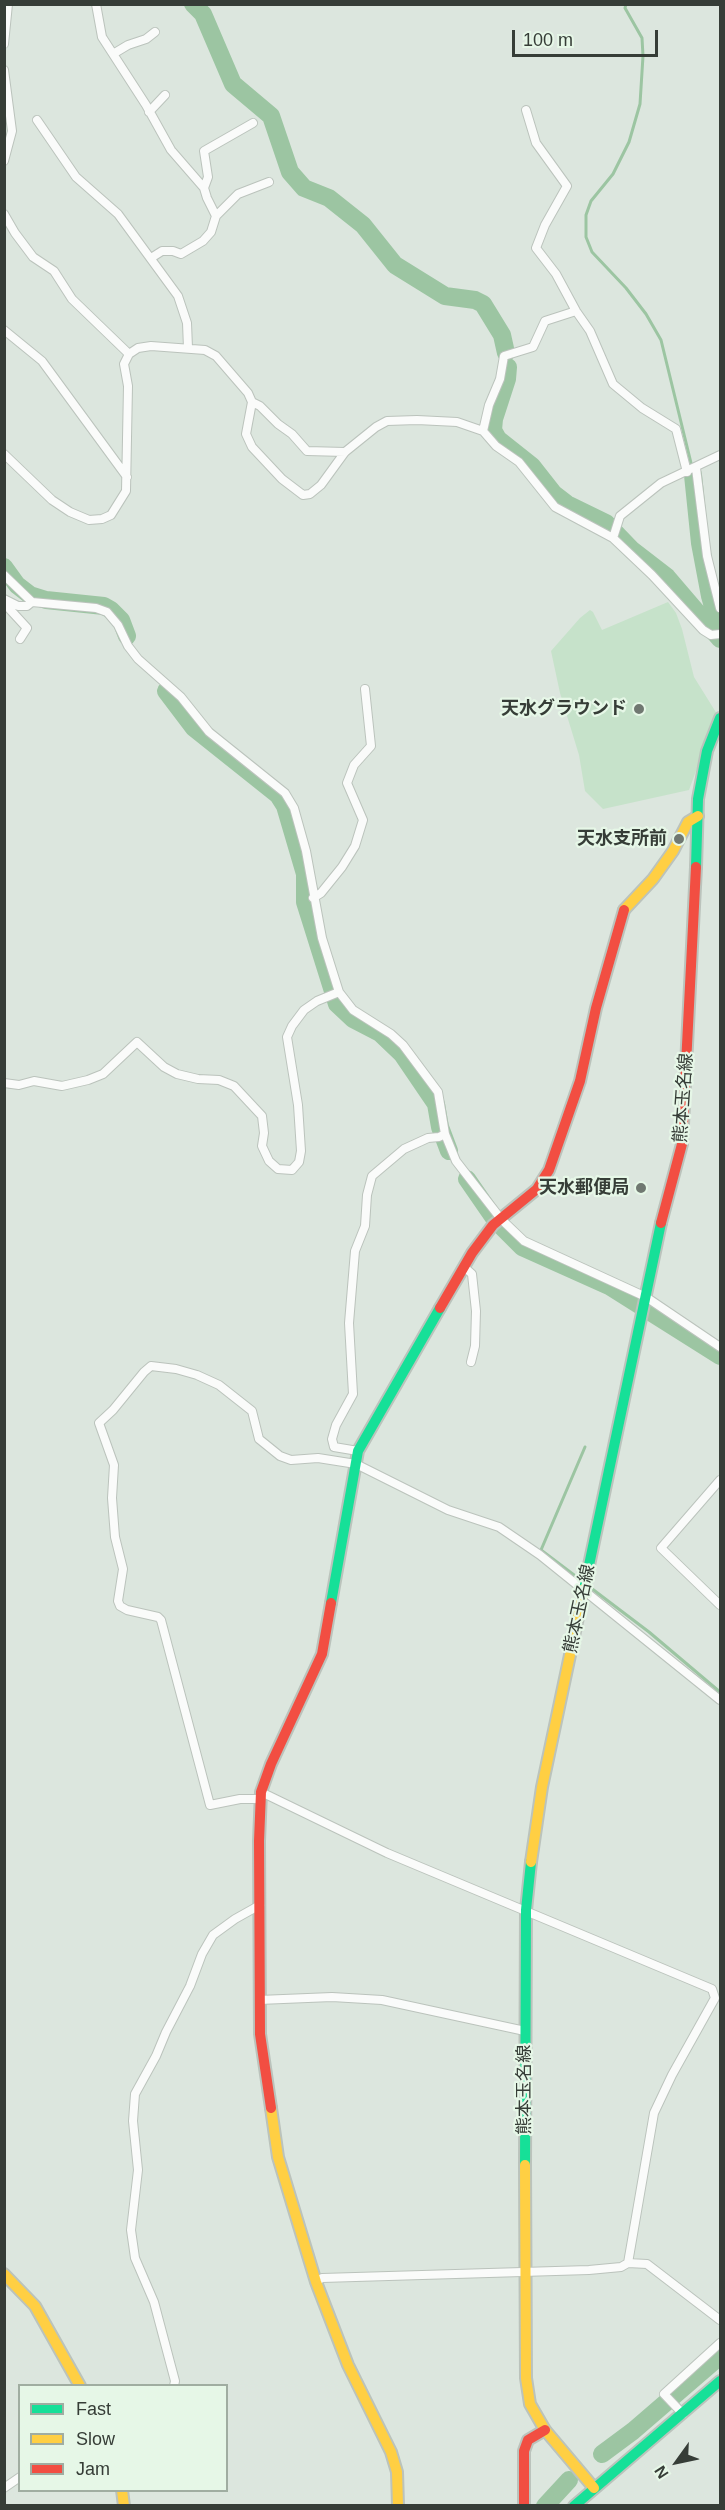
<!DOCTYPE html>
<html>
<head>
<meta charset="utf-8">
<style>
  body { margin:0 }
  #map { position:relative; width:725px; height:2510px; overflow:hidden; background:#dce6de; font-family:Helvetica,sans-serif }
  canvas { display:block }
  .frame { position:absolute; inset:0; border:6px solid #363d37; pointer-events:none }
  .legend { position:absolute; left:18px; top:2384px; width:210px; height:108px; box-sizing:border-box; background:#e6f7e7; border:2px solid #a0ada1; margin:0; padding:8px 10px; list-style:none; font-size:18px; color:#363d37 }
  .legend li { display:flex; align-items:center; gap:12px; height:30px }
  .legend b { width:30px; border:2px solid #a0ada1 }
  .north { position:absolute; left:647px; top:2432px; width:60px; height:60px; -webkit-text-stroke:4px #e6f7e7; paint-order:stroke; rotate:237deg; font-size:16px; font-weight:700; line-height:24px; text-align:center; color:#363d37 }
  .north::after { content:''; display:block; margin:auto; width:21px; height:27px; background:#363d37; clip-path:polygon(50% 0,100% 100%,50% 72%,0 100%) }
  .scale { position:absolute; left:512px; top:30px; width:146px; height:27px; box-sizing:border-box; border:3px solid #363d37; border-top:0; padding-left:8px; font-size:18px; line-height:21px; white-space:nowrap; color:#363d37; -webkit-text-stroke:4px #e6f7e7; paint-order:stroke }
</style>
</head>
<body>
<div id="map">
<canvas width="725" height="2510"></canvas>
<div class="frame"></div>
<ul class="legend">
<li><b style="height:8px;background:#16e098"></b>Fast</li>
<li><b style="height:8px;background:#ffcf43"></b>Slow</li>
<li><b style="height:8px;background:#f24e42"></b>Jam</li>
</ul>
<div class="north">N</div>
<div class="scale">100 m</div>
</div>
<script>
const context = document.querySelector('canvas').getContext('2d');
context.lineJoin = 'round';
function fillPath(path, color) {
  context.fillStyle = color;
  context.fill(path, 'evenodd');
}
function shape(rows) {
  const path = new Path2D();
  for (const r of rows) {
    path.moveTo(r[0], r[1]);
    for (let i = 2; i < r.length; i += 2) path.lineTo(r[i], r[i + 1]);
  }
  return path;
}
function stroke(path, color, width, dash) {
  context.strokeStyle = color;
  context.lineWidth = width;
  context.lineCap = dash ? 'butt' : 'round';
  context.setLineDash(dash || []);
  context.stroke(path);
}
function write(font, color, halo, rows, align = 'center') {
  context.font = font + ' Helvetica,"Noto Sans JP",sans-serif';
  context.lineWidth = 4.5;
  context.setLineDash([]);
  context.textBaseline = 'middle';
  context.strokeStyle = halo;
  context.fillStyle = color;
  for (const [text, x, y, turn = 0] of rows) {
    context.save();
    context.translate(x, y);
    context.rotate((+turn || 0) * Math.PI / 180);
    context.textAlign = isNaN(turn) ? turn : align;
    if (halo) context.strokeText(text, 0, 0);
    context.fillText(text, 0, 0);
    context.restore();
  }
}
const green = shape([
  [668,602,676,613,682,629,694,677,717,714,689,790,603,809,585,791,579,755,560,693,551,651,580,618,590,610,593,612,602,630]
]);
const stream = shape([
  [626,4,625,8,642,38,643,56,640,104,629,142,613,174,591,201,586,215,586,237,592,252,626,288,646,314,661,340,691,463],
  [582,1581,541,1550,585,1447],
  [587,1585,649,1632,720,1692]
]);
const river = shape([
  [193,4,203,14,233,84,271,116,290,172,304,188,329,198,363,225,395,265,445,296,475,300,483,304,502,335,506,353],
  [508,367,507,379,494,419,493,430,498,439,532,466,554,494,567,504,606,523,632,550,667,577,720,639],
  [693,475,700,543,710,596,720,631],
  [4,567,17,585,30,595,46,600,104,606,111,610,121,620,127,636],
  [166,691,194,728,278,795,285,806,305,874,305,902,337,1004,353,1019,380,1033,402,1054,436,1104,440,1127,449,1151],
  [467,1179,496,1221,522,1247,609,1286,720,1356],
  [602,2454,633,2431,720,2356],
  [545,2506,569,2480]
]);
const street = shape([
  [96,4,102,37,146,105,171,150,204,188],
  [4,44,8,4],
  [113,54,128,45,146,39,155,32],
  [4,70,12,131,4,161],
  [526,110,536,143,567,186,545,225,536,248,556,274,576,311,590,331,613,384,642,408,676,429,687,472],
  [149,112,165,95],
  [37,120,76,177,118,214,178,296,187,323,188,348],
  [4,214,15,233,33,257,54,271,72,299,129,354],
  [216,216,207,198,204,188,208,177,204,151,253,123],
  [151,258,162,251,173,251,181,254,203,241,211,232,216,216,238,194,269,182],
  [4,330,42,361,127,477],
  [252,402,260,406,278,424,292,434,307,451,345,452],
  [483,431,489,405,500,379,504,356,533,347,545,321,576,311],
  [4,454,52,500,70,512,89,520,102,519,111,515,126,491,128,386,124,364,129,354,138,348,151,346,205,350,216,356,248,393,252,402,246,434,252,447,282,479,303,495,310,494,321,485,345,452,376,427,387,421,417,420,457,422,483,431,496,446,519,462,555,507,613,538],
  [720,455,661,483,620,516,613,538,652,575,703,630,711,635,720,634],
  [696,468,707,556,720,608],
  [4,575,32,602],
  [4,599,18,606,27,606,32,602,96,608,107,612,118,625,128,646,138,659,181,697,209,732,285,793,294,808,306,851,322,938,339,992,353,1010,391,1034,403,1045,438,1092,445,1134,456,1161,501,1219,524,1241,646,1297,720,1347],
  [4,603,27,628,20,639],
  [313,898,321,893,342,867,355,846,363,820,347,783,354,765,371,746,365,689],
  [4,1083,19,1085,34,1081,62,1086,88,1080,103,1074,137,1042,164,1067,177,1074,198,1079,219,1080,234,1086,262,1116,264,1133,262,1146,269,1161,278,1169,292,1170,299,1162,301,1151,298,1105,287,1037,292,1026,304,1010,317,1001,339,992],
  [464,1267,472,1274,476,1311,475,1346,471,1362],
  [358,1451,334,1447,332,1439,336,1425,353,1394,349,1323,355,1251,365,1226,367,1195,372,1176,404,1149,428,1138,439,1137,445,1134],
  [720,1480,661,1548,720,1605],
  [261,1792,387,1853,712,1989,715,1998,672,2075,654,2113,628,2263,647,2264,720,2320],
  [261,1799,240,1799,210,1805,161,1620,158,1617,127,1610,120,1606,118,1601,123,1569,115,1537,112,1498,114,1465,99,1423,113,1410,144,1372,151,1366,176,1369,197,1375,219,1385,252,1411,259,1439,280,1456,291,1460,318,1458,356,1464,448,1510,499,1527,540,1555,720,1700],
  [259,2000,332,1997,382,2000,525,2031],
  [316,2282,322,2278,589,2270,621,2267,628,2263],
  [174,2386,175,2381,154,2302,135,2258,131,2230,138,2170,133,2121,135,2094,156,2056,166,2032,190,1986,202,1954,213,1935,235,1919,260,1905],
  [683,2414,664,2394,720,2343],
  [4,2488,20,2477]
]);
const fast = shape([
  [696,867,698,799,707,751,720,718],
  [584,1589,661,1223],
  [331,1603,358,1451,440,1308],
  [525,2165,526,1910,531,1862],
  [574,2506,720,2381]
]);
const slow = shape([
  [624,910,653,879,673,851,688,822,698,816],
  [531,1862,542,1787,584,1589],
  [271,2108,278,2157,316,2282,348,2365,391,2452,397,2472,398,2506],
  [525,2165,526,2378,530,2404,545,2430,594,2488],
  [4,2274,35,2306,80,2386],
  [122,2490,124,2506]
]);
const jam = shape([
  [661,1223,682,1144,696,867],
  [440,1308,472,1253,493,1225,537,1189,549,1170,580,1081,596,1008,624,910],
  [271,2108,260,2034,259,1841,261,1792,271,1764,322,1654,331,1603],
  [524,2506,524,2451,528,2440,545,2430]
]);
const markers = [
  [639,709,6,"#707871"],
  [679,839,6,"#707871"],
  [641,1188,6,"#707871"]
];
const poiNames = [
  ["天水グラウンド",627,709],
  ["天水支所前",667,839],
  ["天水郵便局",629,1188]
];
const streetNames = [
  ["熊本玉名線",684,1098,-86],
  ["熊本玉名線",580,1609,-78],
  ["熊本玉名線",525,2090,-90]
];
fillPath(green, '#c6e2ca');
stroke(stream, '#9cc5a2', 3);
stroke(river, '#9cc5a2', 18);
stroke(street, '#bbc3bc', 10);
stroke(fast, '#bbc3bc', 14);
stroke(slow, '#bbc3bc', 14);
stroke(jam, '#bbc3bc', 14);
stroke(street, '#fafbfa', 8);
stroke(fast, '#16e098', 10);
stroke(slow, '#ffcf43', 10);
stroke(jam, '#f24e42', 10);
for (const [x, y, r, color] of markers) {
  const dot = new Path2D();
  dot.arc(x, y, r, 0, 2 * Math.PI);
  context.fillStyle = color;
  context.fill(dot);
  stroke(dot, '#e6f7e7', 2);
}
write('bold 18px', '#363d37', '#e6f7e7', poiNames, 'right');
write('18px', '#363d37', '#e6f7e7', streetNames);
</script>
</body>
</html>
